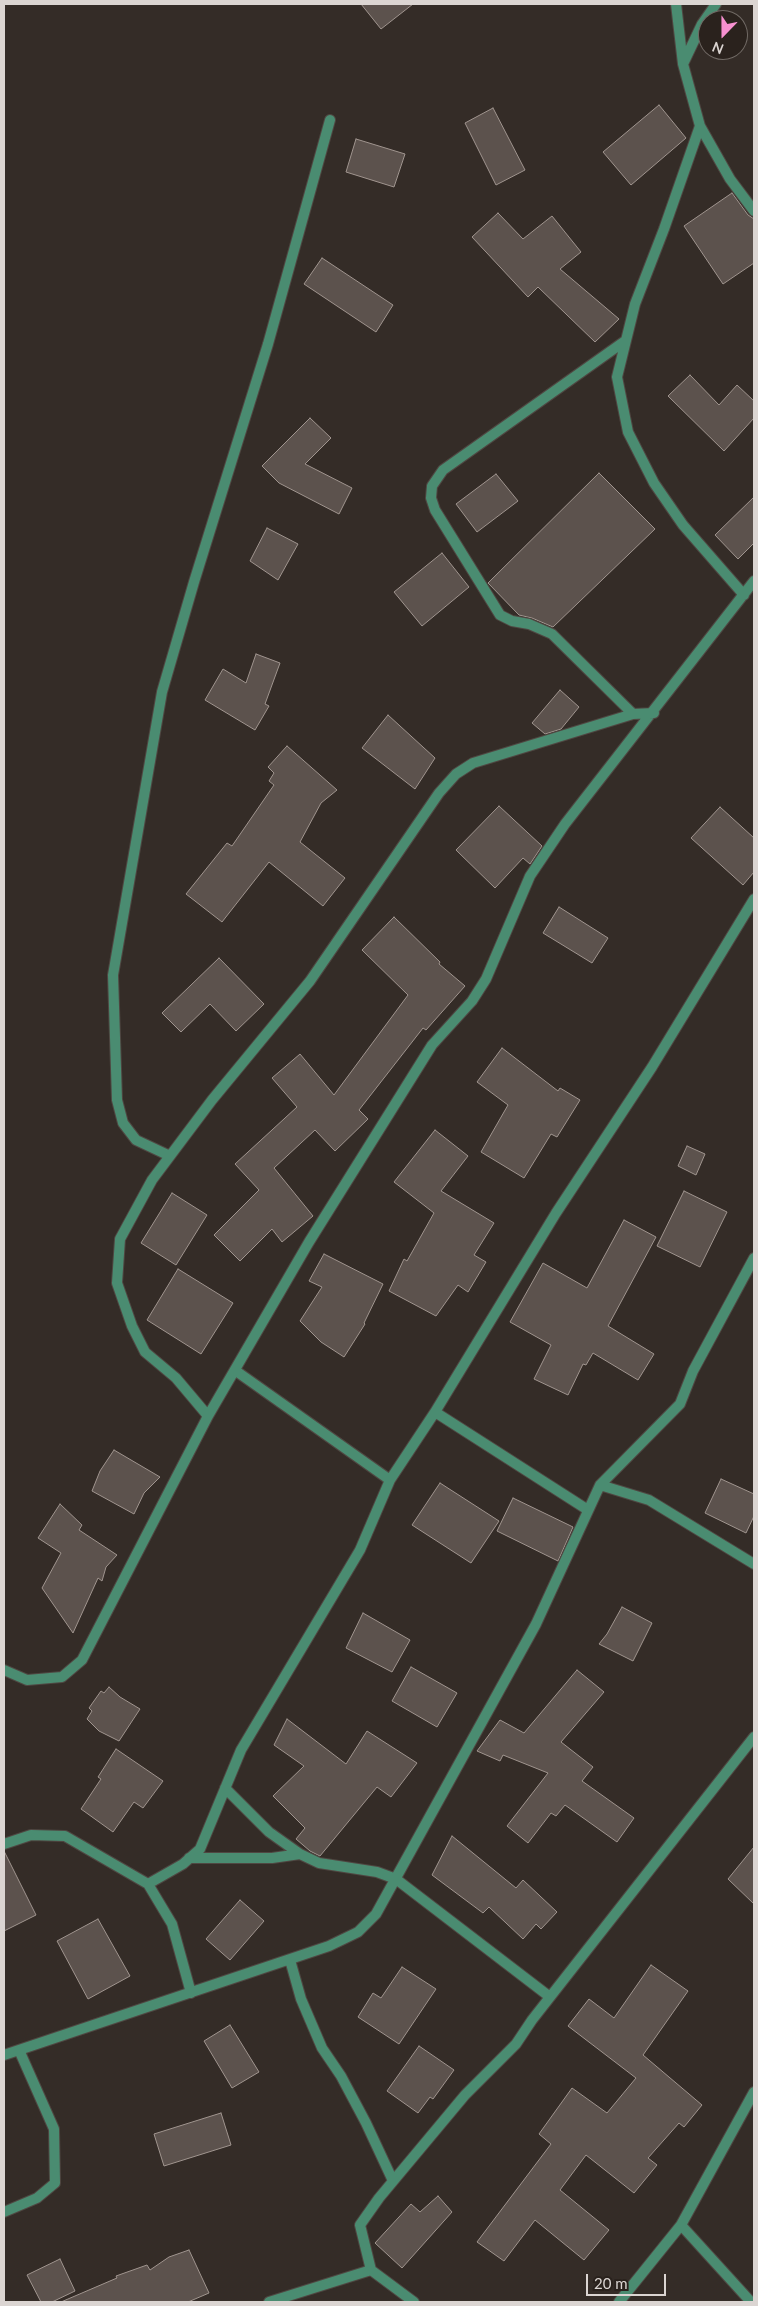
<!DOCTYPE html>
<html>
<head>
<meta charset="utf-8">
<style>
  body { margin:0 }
  #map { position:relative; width:758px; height:2306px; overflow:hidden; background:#342c27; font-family:Lato,sans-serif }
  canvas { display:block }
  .frame { position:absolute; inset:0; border:5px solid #dbd5d2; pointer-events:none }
  .north { position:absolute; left:698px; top:10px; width:50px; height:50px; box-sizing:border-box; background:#2a221d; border:1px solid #716a65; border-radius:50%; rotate:202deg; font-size:14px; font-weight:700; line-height:20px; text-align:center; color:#dbd5d2 }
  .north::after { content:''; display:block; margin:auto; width:18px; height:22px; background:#f690d0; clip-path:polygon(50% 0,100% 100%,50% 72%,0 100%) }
  .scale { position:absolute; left:586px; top:2274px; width:80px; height:22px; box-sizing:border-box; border:2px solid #dbd5d2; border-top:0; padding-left:6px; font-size:15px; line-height:18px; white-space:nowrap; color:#dbd5d2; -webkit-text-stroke:4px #2a221d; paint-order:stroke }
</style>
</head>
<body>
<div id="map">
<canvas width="758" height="2306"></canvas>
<div class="frame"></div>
<div class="north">N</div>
<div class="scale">20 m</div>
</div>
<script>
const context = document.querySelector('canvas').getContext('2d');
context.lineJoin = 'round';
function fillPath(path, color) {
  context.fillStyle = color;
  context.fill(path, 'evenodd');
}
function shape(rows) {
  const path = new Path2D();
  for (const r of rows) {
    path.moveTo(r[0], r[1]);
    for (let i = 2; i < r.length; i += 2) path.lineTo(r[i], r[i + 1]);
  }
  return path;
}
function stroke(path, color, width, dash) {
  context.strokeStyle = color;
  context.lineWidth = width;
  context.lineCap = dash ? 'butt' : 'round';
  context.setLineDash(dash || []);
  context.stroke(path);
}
const building = shape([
  [361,4,413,4,381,29,361,4],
  [659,105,686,138,631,185,603,152,659,105],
  [493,108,525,170,496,185,465,123,493,108],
  [356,139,405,154,394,187,346,172,356,139],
  [732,193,748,215,754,219,754,263,723,284,684,226,732,193],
  [498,213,523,239,552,216,581,252,560,269,619,319,595,342,538,287,528,297,472,237,498,213],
  [322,258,393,305,376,332,304,284,322,258],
  [690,375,719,405,737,385,754,401,754,418,724,451,668,396,690,375],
  [310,418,331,438,305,464,352,488,339,514,279,483,262,466,310,418],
  [599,473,655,529,553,627,532,618,519,615,488,583,599,473],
  [496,474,518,501,477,532,456,504,496,474],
  [754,497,754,543,738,559,715,535,754,497],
  [267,528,298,544,278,580,250,561,267,528],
  [442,553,469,587,422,626,394,592,442,553],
  [256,654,280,663,265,704,269,706,255,730,205,700,223,669,246,683,256,654],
  [560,690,579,707,561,729,545,734,532,723,560,690],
  [388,715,435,758,415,789,362,748,388,715],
  [287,746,337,790,321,803,300,842,345,878,323,906,269,862,222,922,186,894,227,843,232,846,274,785,269,781,274,773,268,767,287,746],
  [499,806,542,846,530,864,523,858,495,888,456,850,499,806],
  [720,807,754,838,754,872,743,885,691,838,720,807],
  [559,907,608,938,592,963,543,933,559,907],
  [394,917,440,962,439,964,465,986,426,1030,423,1028,359,1110,368,1119,335,1151,315,1130,274,1168,313,1216,282,1242,272,1229,240,1261,214,1235,259,1190,235,1164,297,1107,272,1078,300,1054,334,1095,408,995,362,950,394,917],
  [219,958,264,1004,236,1031,210,1004,181,1032,162,1013,219,958],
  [502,1048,558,1091,560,1088,580,1100,557,1137,551,1134,524,1178,481,1152,508,1105,477,1082,502,1048],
  [435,1130,468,1156,441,1191,494,1223,474,1255,486,1262,468,1292,458,1285,436,1316,389,1291,404,1259,407,1261,434,1213,394,1182,435,1130],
  [687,1146,705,1154,696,1175,678,1166,687,1146],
  [684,1191,727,1212,700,1267,657,1246,684,1191],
  [172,1193,207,1215,176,1265,141,1243,172,1193],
  [624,1220,656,1237,608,1326,654,1354,638,1380,593,1353,586,1365,583,1364,568,1395,534,1379,551,1345,510,1322,543,1263,587,1288,624,1220],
  [324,1254,383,1284,364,1323,365,1324,344,1357,321,1342,300,1321,322,1287,309,1281,324,1254],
  [178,1269,233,1303,201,1354,147,1320,178,1269],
  [114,1450,160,1477,144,1493,134,1514,92,1491,100,1471,114,1450],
  [721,1479,754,1494,754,1516,746,1533,705,1513,721,1479],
  [440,1483,499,1521,471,1563,412,1525,440,1483],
  [513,1498,573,1527,558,1561,497,1531,513,1498],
  [60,1504,82,1525,79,1530,117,1555,106,1567,102,1581,98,1578,73,1633,42,1588,61,1553,38,1538,60,1504],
  [622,1607,652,1623,633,1661,599,1644,607,1634,622,1607],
  [363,1613,410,1640,392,1672,346,1648,363,1613],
  [411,1667,457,1693,437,1727,392,1701,411,1667],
  [577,1670,604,1692,561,1742,593,1767,582,1781,634,1818,617,1842,565,1805,556,1816,551,1813,528,1843,507,1826,548,1773,503,1755,500,1761,477,1751,500,1720,524,1733,577,1670],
  [109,1687,120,1697,140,1709,119,1741,99,1731,87,1719,92,1711,89,1708,101,1691,104,1693,109,1687],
  [287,1719,346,1764,367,1731,417,1763,391,1797,377,1787,320,1856,310,1851,296,1839,305,1828,273,1796,304,1766,274,1745,287,1719],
  [116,1749,163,1781,143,1808,134,1802,113,1832,81,1809,101,1779,98,1777,116,1749],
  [452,1836,516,1888,523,1880,557,1912,541,1929,536,1924,523,1939,489,1907,483,1913,432,1875,452,1836],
  [754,1847,754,1904,728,1879,754,1847],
  [4,1851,36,1915,4,1931,4,1851],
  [240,1900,264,1921,230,1960,206,1939,240,1900],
  [98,1919,130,1976,88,1999,57,1941,98,1919],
  [651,1965,688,1991,643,2055,702,2105,684,2127,679,2123,648,2158,657,2165,634,2193,586,2155,560,2190,609,2230,584,2260,535,2220,504,2261,477,2242,548,2148,551,2144,539,2134,572,2088,607,2113,636,2078,568,2026,589,1999,614,2018,651,1965],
  [402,1967,436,1989,399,2044,358,2017,373,1993,381,1998,402,1967],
  [230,2025,259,2072,232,2088,204,2041,230,2025],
  [419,2046,454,2070,433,2099,430,2097,418,2113,387,2091,419,2046],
  [221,2113,231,2145,164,2166,154,2134,221,2113],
  [438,2196,452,2212,402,2268,375,2243,411,2204,420,2212,438,2196],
  [189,2250,209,2293,188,2302,61,2302,117,2278,116,2276,147,2265,150,2270,169,2257,189,2250],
  [60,2259,75,2291,52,2302,41,2302,27,2275,60,2259]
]);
const street = shape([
  [676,4,683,64,700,126,730,179,754,211],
  [683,64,702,24,716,4],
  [700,126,664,229,635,304,617,377,628,432,654,483,683,525,744,595],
  [625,341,443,470,432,486,431,498,435,510,500,615,512,621,529,624,552,634,633,714],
  [170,1156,136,1140,123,1123,117,1100,113,975,162,692,194,582,268,344,330,120],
  [236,1371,390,1480],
  [435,1412,588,1510],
  [208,1416,176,1378,145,1352,132,1326,117,1283,120,1239,152,1180,212,1100,310,981,439,793,456,774,473,763,633,714,654,713],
  [600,1485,649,1500,754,1564],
  [4,1670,27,1680,62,1677,82,1660,208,1416,309,1242,432,1045,472,1001,486,979,530,876,565,824,754,581],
  [225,1788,269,1832,300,1854,319,1863,377,1872,396,1879,550,1997],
  [4,1844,31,1835,65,1836,148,1884,172,1924,191,1993],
  [189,1858,272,1858,300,1854],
  [148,1884,183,1864,200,1849,241,1750,360,1550,390,1480,435,1412,556,1213,652,1067,754,899],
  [290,1960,301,1999,322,2048,341,2076,366,2123,393,2181],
  [4,2055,329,1946,358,1932,376,1914,536,1624,600,1485,680,1404,693,1371,754,1258],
  [4,2212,37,2198,55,2183,54,2129,19,2050],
  [681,2225,751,2302],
  [269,2302,371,2270],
  [414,2302,371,2270,360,2225,379,2198,465,2095,516,2044,532,2020,754,1737],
  [619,2302,681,2225,754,2092]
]);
fillPath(building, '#5c524d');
stroke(building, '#a0958f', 1);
stroke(street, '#4f4742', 12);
stroke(street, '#4a8c71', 10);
</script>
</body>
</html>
